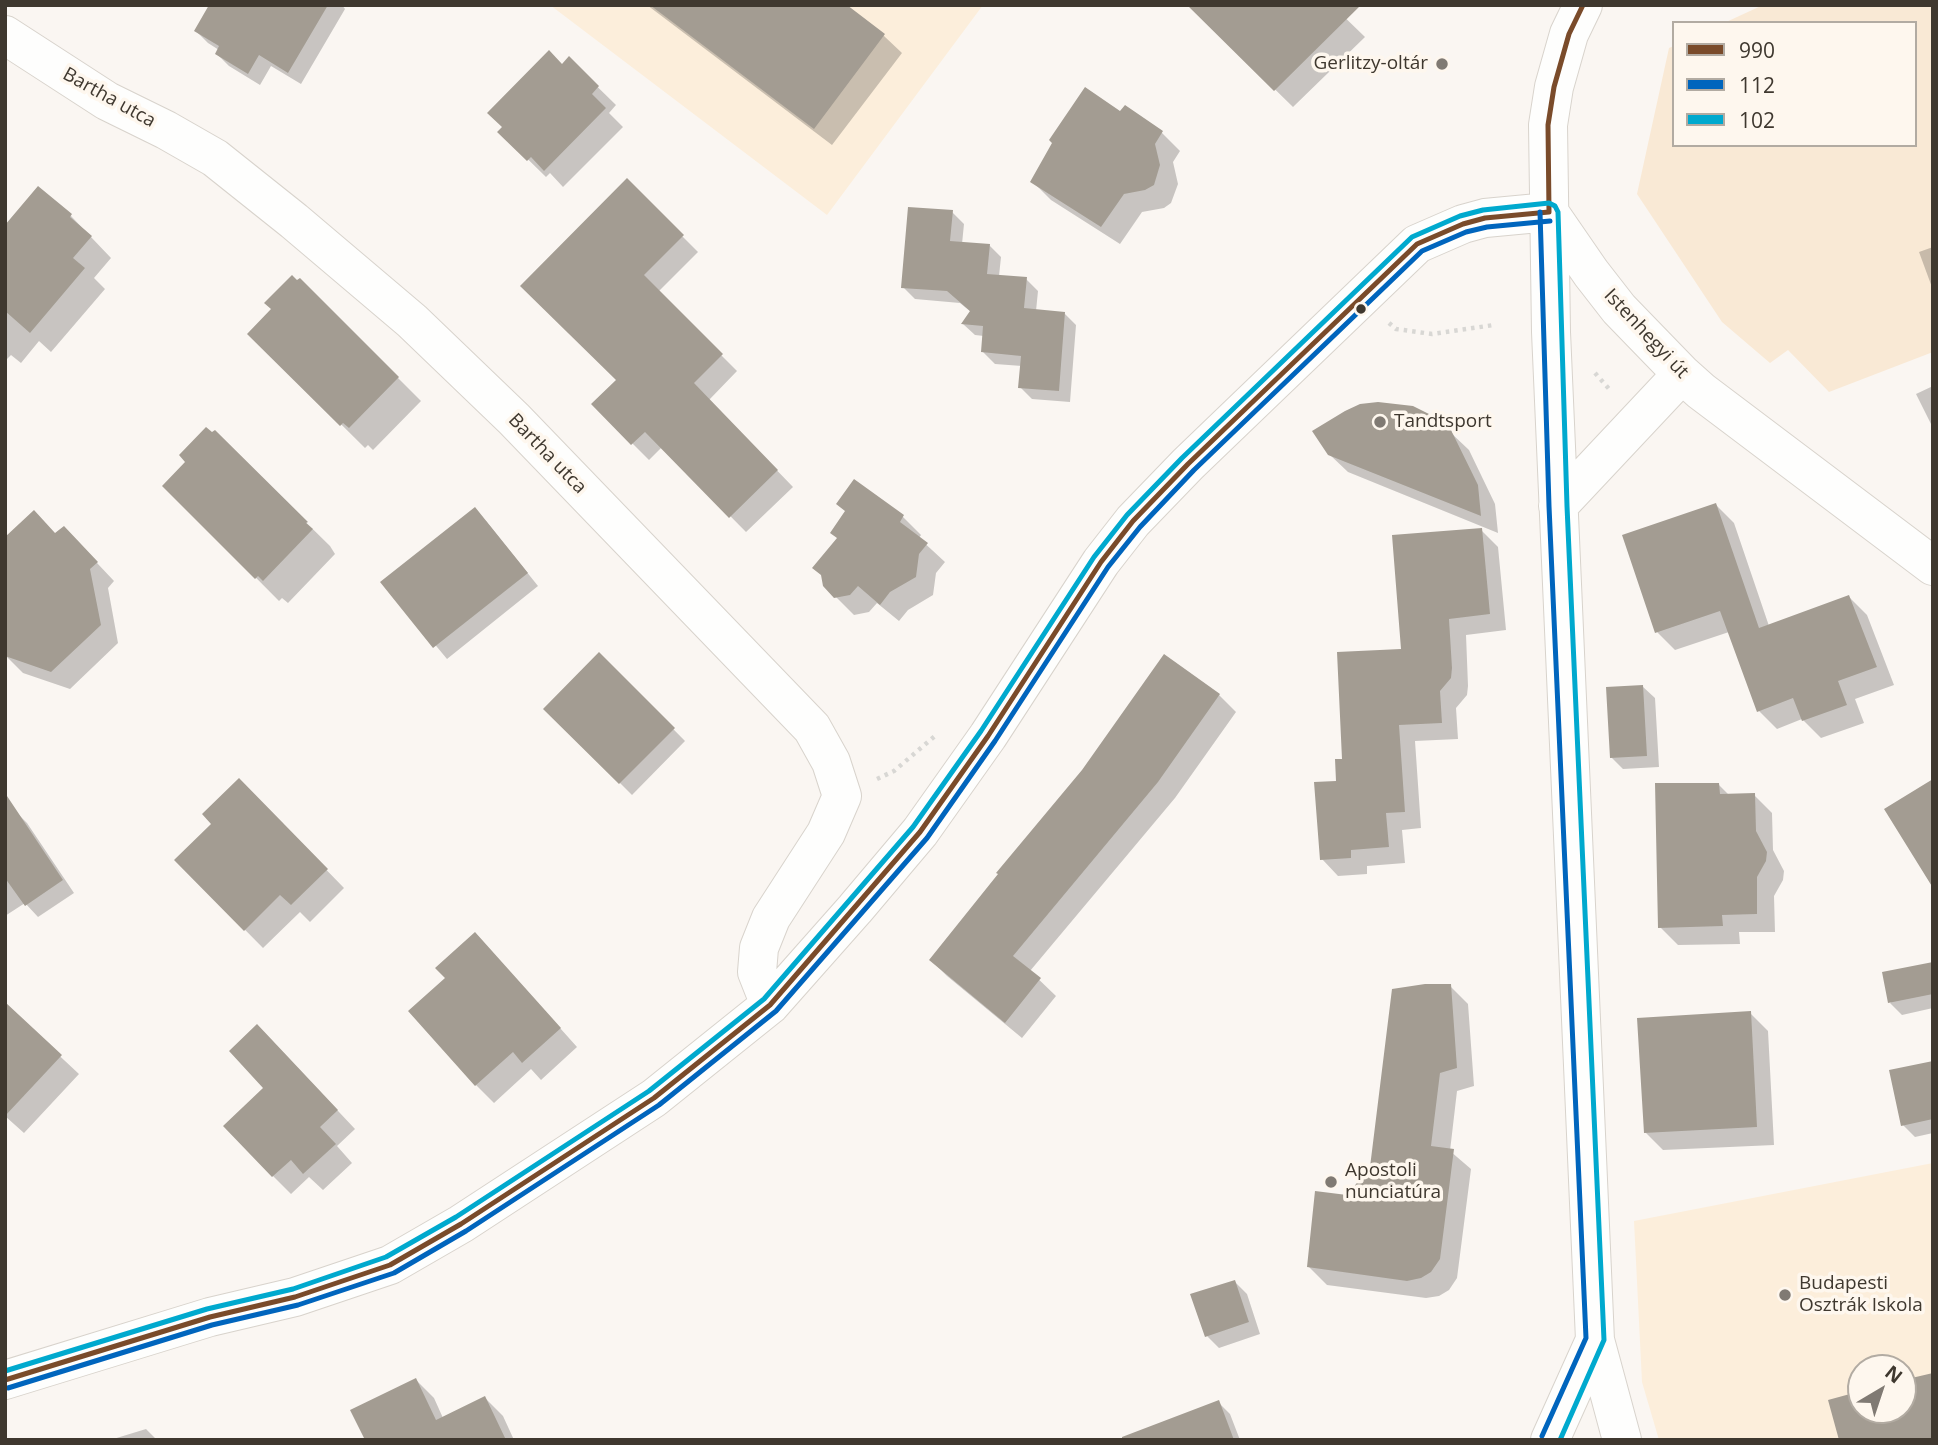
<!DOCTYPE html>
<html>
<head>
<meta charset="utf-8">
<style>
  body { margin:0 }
  #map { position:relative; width:1938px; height:1445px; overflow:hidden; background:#faf6f2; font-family:"Open Sans",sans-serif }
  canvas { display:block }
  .frame { position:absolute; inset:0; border:7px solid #3f382f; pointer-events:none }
  .legend { position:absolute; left:1672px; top:21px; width:245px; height:126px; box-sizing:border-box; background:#fef7ee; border:2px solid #b2aba2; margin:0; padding:9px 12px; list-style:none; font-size:21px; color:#3f382f }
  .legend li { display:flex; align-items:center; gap:14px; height:35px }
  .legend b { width:35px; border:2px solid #b2aba2 }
  .north { position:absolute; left:1847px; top:1354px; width:70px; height:70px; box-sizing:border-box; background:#fef7ee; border:2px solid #b2aba2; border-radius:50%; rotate:39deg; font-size:19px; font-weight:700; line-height:28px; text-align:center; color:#3f382f }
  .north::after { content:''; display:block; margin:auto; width:24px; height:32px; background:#807a73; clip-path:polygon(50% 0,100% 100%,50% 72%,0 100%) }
</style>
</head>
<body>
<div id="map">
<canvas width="1938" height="1445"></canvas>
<div class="frame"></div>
<ul class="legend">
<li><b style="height:9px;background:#7a4b2a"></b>990</li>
<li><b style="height:9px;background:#0065bd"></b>112</li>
<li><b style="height:9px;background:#00a9ce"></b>102</li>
</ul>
<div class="north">N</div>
</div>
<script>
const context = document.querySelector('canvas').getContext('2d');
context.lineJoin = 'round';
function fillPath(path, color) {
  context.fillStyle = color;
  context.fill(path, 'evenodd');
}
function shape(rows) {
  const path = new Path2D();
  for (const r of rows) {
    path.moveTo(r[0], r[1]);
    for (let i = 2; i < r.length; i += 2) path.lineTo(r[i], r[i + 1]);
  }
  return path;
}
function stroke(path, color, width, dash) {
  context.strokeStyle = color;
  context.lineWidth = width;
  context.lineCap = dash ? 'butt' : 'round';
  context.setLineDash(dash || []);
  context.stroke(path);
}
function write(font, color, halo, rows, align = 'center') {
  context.font = font + ' "Open Sans",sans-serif';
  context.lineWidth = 7;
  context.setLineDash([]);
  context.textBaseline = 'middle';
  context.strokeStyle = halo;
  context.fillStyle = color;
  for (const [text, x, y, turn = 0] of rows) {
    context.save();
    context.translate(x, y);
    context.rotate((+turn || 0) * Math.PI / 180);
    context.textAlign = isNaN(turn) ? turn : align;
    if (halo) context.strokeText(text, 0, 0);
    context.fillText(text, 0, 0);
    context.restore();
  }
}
const built = shape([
  [550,5,983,5,827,215],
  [1933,1163,1933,1440,1659,1440,1642,1382,1634,1221],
  [1861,1368,1903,1368,1903,1410,1861,1410]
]);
const green = shape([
  [1763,5,1933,5,1933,352,1829,392,1788,350,1770,363,1722,322,1637,194,1669,48,1674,46,1674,145,1915,145,1915,23,1724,23]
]);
const shadow = shape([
  [211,5,342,5,345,9,301,84,271,66,260,85,229,66,217,54,219,50,208,43,196,31],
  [647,5,844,5,884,36,902,53,832,145],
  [1332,5,1365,37,1293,107,1203,19],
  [569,59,616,105,609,113,623,127,563,187,550,173,546,177,500,132],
  [1125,108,1162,133,1180,151,1173,162,1178,184,1171,203,1164,208,1142,212,1120,244,1051,200,1033,182],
  [627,181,698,252,658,292,737,371,709,400,793,487,746,532,662,447,649,460,593,404,618,380],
  [38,188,71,216,111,258,94,278,105,289,51,352,39,341,21,363,11,355,5,361,5,227],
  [952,212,964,224,962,244,989,245,1001,257,999,276,1026,279,1038,291,1036,311,1064,313,1076,325,1070,402,1032,399,1020,387,1022,366,995,364,983,352,984,336,975,335,963,324,971,312,960,303,915,299,903,287],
  [1933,247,1933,290,1919,252],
  [300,280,421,401,373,450,368,445,365,448,250,334],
  [1933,386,1933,428,1916,394],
  [214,432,330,546,335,554,288,603,282,598,279,601,165,486],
  [1450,432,1469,450,1495,504,1498,533,1348,472,1329,454],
  [854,482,903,517,921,535,919,538,945,562,936,573,933,595,908,610,899,621,877,603,869,612,854,615,824,585],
  [1716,505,1734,523,1769,626,1849,597,1867,615,1894,685,1855,699,1864,723,1821,738,1802,719,1777,729,1759,711,1729,632,1675,650,1657,632],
  [486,521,538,586,447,659,383,582],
  [1481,530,1498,547,1506,630,1466,635,1468,686,1467,695,1456,708,1458,739,1415,741,1421,828,1402,830,1405,863,1367,866,1367,874,1338,876,1322,859,1344,760,1403,651],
  [56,535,81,546,114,581,108,588,118,643,70,689,23,673,5,655],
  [599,654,685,741,632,795,546,709],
  [1164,656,1219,695,1236,712,1175,798,1030,971,1056,996,1022,1038,947,976,931,960,1084,771],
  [1642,686,1655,698,1659,767,1623,769,1611,757],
  [239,780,344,888,310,922,300,912,263,948,176,860,213,824],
  [1718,784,1729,795,1754,795,1772,813,1773,850,1784,871,1783,880,1774,896,1775,932,1739,932,1740,944,1678,945,1660,927],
  [15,811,27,823,74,893,38,917,25,903,5,916,5,817],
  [492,952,577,1047,541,1080,531,1069,494,1103,476,1085],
  [1933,964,1933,1008,1902,1015,1890,1003],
  [1450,986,1468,1004,1474,1086,1457,1091,1450,1151,1471,1169,1457,1278,1449,1290,1439,1296,1426,1298,1327,1285,1309,1267,1348,1197,1372,1167],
  [5,1005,79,1074,24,1133,5,1116],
  [1750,1013,1768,1031,1774,1145,1663,1150,1645,1132],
  [275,1044,355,1129,337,1146,352,1163,323,1190,309,1177,291,1194,273,1176,266,1088],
  [1933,1063,1933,1133,1915,1137,1903,1125],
  [1235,1282,1247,1294,1260,1334,1219,1348,1207,1336],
  [416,1380,434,1398,443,1418,485,1398,503,1416,514,1440,367,1440],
  [1218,1402,1230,1414,1240,1440,1136,1440],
  [146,1429,157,1440,110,1440]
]);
const building = shape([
  [209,5,328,5,288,73,259,55,248,74,215,54,219,46,194,31],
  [650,5,847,5,885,34,814,129],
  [1187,5,1361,5,1274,91],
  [549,50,562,64,569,56,599,86,592,94,606,108,544,171,531,157,527,161,497,132,502,127,487,113],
  [1085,87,1120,111,1125,105,1163,131,1155,144,1160,165,1154,185,1145,190,1124,194,1101,227,1030,182,1052,143,1049,140],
  [627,178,684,235,644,275,723,354,694,383,778,470,729,518,645,432,631,445,591,404,616,380,520,286],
  [38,186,72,214,70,217,92,236,73,258,85,268,30,333,5,311,5,225],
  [908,207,953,210,950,241,990,244,987,274,1027,277,1024,308,1065,312,1059,391,1018,388,1021,356,981,352,983,326,961,324,970,311,947,291,901,288],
  [292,275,297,280,300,278,399,377,349,428,343,423,340,426,247,334,271,309,264,303],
  [1378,402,1413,406,1437,418,1451,430,1478,485,1481,516,1328,455,1312,431,1345,411,1360,404],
  [206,427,212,432,215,430,308,522,306,523,313,529,263,581,258,576,255,579,162,486,185,462,179,455],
  [854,479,904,515,900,522,928,543,919,554,916,577,890,592,880,605,858,586,850,595,834,598,823,586,821,575,812,568,837,538,830,533,845,511,836,504],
  [1716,503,1759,628,1849,595,1877,667,1838,681,1847,705,1802,721,1793,698,1757,712,1720,611,1655,633,1622,535],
  [475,507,528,573,433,648,380,582],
  [34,510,55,533,64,526,98,562,90,569,101,625,51,672,5,656,5,537],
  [1482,528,1490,614,1449,619,1452,668,1451,678,1440,691,1442,723,1399,725,1405,812,1386,813,1389,847,1351,850,1351,858,1320,860,1314,782,1336,781,1335,759,1342,759,1337,652,1401,649,1392,535],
  [599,652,675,728,619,784,543,709],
  [1164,654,1220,694,1158,782,1013,956,1041,978,1005,1023,929,960,998,874,996,873,1082,770],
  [1643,685,1647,756,1610,758,1606,687],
  [239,778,328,869,291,905,280,895,244,931,174,860,211,824,202,814],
  [1933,779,1933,888,1884,809],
  [1655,783,1719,783,1720,794,1755,793,1756,831,1767,852,1766,861,1757,877,1757,914,1722,915,1723,926,1658,928],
  [5,793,63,880,25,906,5,878],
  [475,932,561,1028,522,1063,513,1052,475,1086,408,1011,445,978,435,968],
  [1933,962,1933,994,1888,1003,1882,972],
  [1425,984,1451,984,1457,1068,1440,1073,1431,1146,1454,1149,1440,1259,1431,1272,1421,1278,1407,1281,1307,1267,1315,1191,1347,1195,1370,1167,1392,989],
  [5,1002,62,1055,5,1116],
  [1751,1011,1757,1127,1644,1133,1637,1018],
  [257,1024,338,1110,320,1127,336,1144,303,1174,291,1160,272,1177,223,1126,263,1088,229,1051],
  [1933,1061,1933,1119,1901,1126,1889,1070],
  [1235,1280,1249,1322,1205,1337,1190,1294],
  [1933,1373,1933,1440,1839,1440,1828,1400,1861,1391,1861,1410,1903,1410,1903,1380],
  [416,1378,436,1420,485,1396,506,1440,365,1440,350,1410],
  [1219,1400,1234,1440,1122,1440,1122,1437]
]);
const path = shape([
  [1389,323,1396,329,1432,334,1494,325],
  [1595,373,1610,390],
  [877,779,894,771,935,736]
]);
const minor = shape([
  [1583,5,1569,34,1554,87,1548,125,1551,332,1595,1340,1622,1440],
  [5,35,107,101,166,130,215,158,294,221,412,321,514,419,812,728,831,762,842,796,826,833,771,918,759,948,757,972,770,1005],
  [1549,212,1591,273,1619,309,1682,374,1701,391,1933,566],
  [1558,506,1682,374],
  [5,1380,210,1317,295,1297,390,1265,461,1224,654,1098,770,1005,855,909,920,832,988,736,1101,562,1133,521,1188,464,1417,244,1463,224,1485,218,1549,212],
  [1550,1440,1595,1340]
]);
const bus1 = shape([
  [1549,212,1548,125,1554,87,1569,34,1583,5],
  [5,1380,210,1317,295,1297,390,1265,461,1224,654,1098,770,1005,920,832,988,736,1101,562,1133,521,1188,464,1417,244,1463,224,1485,218,1549,212]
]);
const bus2 = shape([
  [1540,212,1549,506,1586,1338,1542,1436],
  [8,1388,212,1325,298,1305,394,1273,466,1231,659,1105,776,1011,927,838,995,741,1108,567,1140,527,1194,470,1422,251,1466,232,1487,227,1550,221]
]);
const bus3 = shape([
  [5,1371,207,1309,293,1289,386,1257,456,1217,649,1091,764,999,913,827,981,731,1094,557,1127,515,1182,458,1412,237,1460,216,1483,210,1549,203,1555,206,1558,212,1567,506,1604,1340,1560,1440]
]);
const markers = [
  [1442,64,7,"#807a73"],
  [1361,309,6,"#3f382f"],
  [1380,422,7,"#807a73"],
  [1331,1182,7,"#807a73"],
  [1785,1295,7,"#807a73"]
];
const poiNames = [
  ["Gerlitzy-oltár",1428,64,"right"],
  ["Tandtsport",1394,422],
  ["Apostoli",1345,1171],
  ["nunciatúra",1345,1193],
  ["Budapesti",1799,1284],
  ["Osztrák Iskola",1799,1306]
];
const streetNames = [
  ["Bartha utca",109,98,29],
  ["Istenhegyi út",1646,334,47],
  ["Bartha utca",547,454,46]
];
fillPath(built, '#fceedb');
fillPath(green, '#f9e9d5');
fillPath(shadow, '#0003');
fillPath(building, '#a39c92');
stroke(minor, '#d8d3cc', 40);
stroke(path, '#d8d7d4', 4.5, [3.5, 5]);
stroke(minor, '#fefefd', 38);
stroke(bus1, '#7a4b2a', 5);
stroke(bus2, '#0065bd', 5);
stroke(bus3, '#00a9ce', 5);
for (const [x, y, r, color] of markers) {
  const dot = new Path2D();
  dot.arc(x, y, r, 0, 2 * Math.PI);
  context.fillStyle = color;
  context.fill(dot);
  stroke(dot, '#fef7ee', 2.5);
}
write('19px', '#3f382f', '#fef7ee', poiNames, 'left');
write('19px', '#3f382f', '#fef7ee', streetNames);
</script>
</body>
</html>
